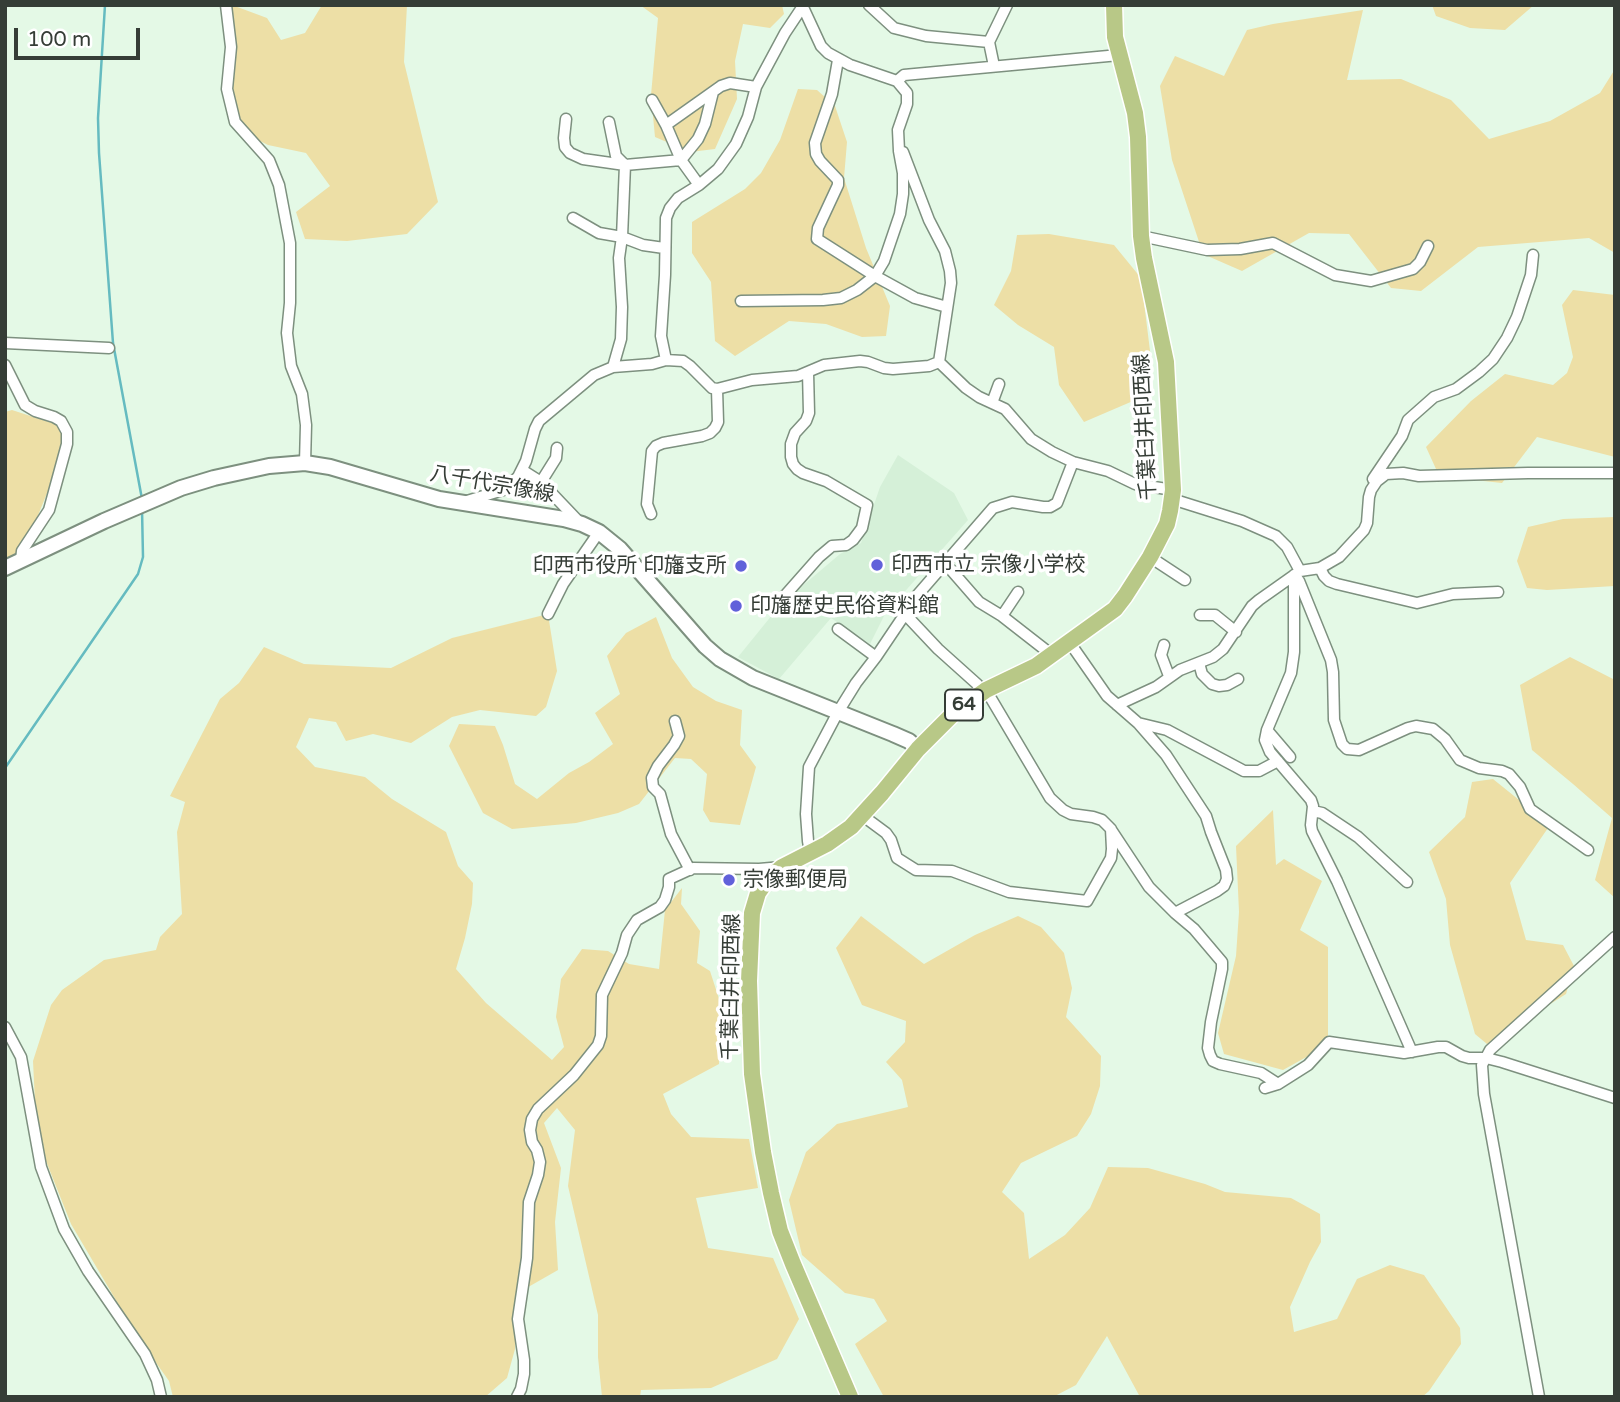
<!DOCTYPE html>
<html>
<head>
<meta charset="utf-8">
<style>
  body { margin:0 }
  #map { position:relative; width:1620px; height:1402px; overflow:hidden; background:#e4f9e6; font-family:"Varela Round",sans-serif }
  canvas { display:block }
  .frame { position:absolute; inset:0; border:7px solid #353d36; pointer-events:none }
  .scale { position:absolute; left:14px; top:28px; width:126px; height:32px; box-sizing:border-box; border:4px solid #353d36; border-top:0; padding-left:9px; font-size:21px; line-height:24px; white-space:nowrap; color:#353d36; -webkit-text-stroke:5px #fff; paint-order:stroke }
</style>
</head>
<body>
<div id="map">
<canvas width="1620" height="1402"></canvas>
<div class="frame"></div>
<div class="scale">100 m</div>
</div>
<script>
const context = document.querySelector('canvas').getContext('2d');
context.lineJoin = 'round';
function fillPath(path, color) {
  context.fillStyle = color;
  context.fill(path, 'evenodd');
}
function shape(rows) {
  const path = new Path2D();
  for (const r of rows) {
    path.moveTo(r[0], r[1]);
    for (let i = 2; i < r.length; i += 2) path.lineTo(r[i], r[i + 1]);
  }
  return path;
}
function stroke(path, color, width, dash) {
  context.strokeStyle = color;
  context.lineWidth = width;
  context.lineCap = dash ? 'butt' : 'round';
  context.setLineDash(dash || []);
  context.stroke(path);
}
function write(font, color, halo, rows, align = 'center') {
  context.font = font + ' "Varela Round","Noto Sans JP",sans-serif';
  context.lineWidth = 7;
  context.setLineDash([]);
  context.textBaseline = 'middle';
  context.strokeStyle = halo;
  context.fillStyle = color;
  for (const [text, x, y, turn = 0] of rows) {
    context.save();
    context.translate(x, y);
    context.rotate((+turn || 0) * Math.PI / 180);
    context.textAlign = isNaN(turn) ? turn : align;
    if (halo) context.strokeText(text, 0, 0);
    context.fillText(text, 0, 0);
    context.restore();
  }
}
const built = shape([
  [898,455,954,493,968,520,885,614,870,644,831,618,779,679,738,657,781,604,840,554,861,543,880,487]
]);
const green = shape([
  [226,5,232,5,267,18,281,40,305,33,322,5,407,5,404,62,438,202,407,234,347,241,305,239,296,212,330,186,306,153,268,145,244,133,232,96],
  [640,5,782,5,784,14,770,28,743,24,735,61,737,99,715,149,690,152,655,137,651,95,658,18],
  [1432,5,1534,5,1505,30,1470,28,1436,16],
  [1363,10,1347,80,1401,79,1451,100,1489,139,1550,121,1600,93,1615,69,1615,253,1589,238,1478,247,1421,291,1391,288,1349,234,1309,233,1242,271,1203,254,1172,160,1160,86,1175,56,1224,76,1247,30,1273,24],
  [798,89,817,90,835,106,847,142,844,178,866,248,890,306,886,336,862,337,826,324,789,321,735,356,715,341,711,282,692,253,692,222,745,189,761,173,780,140],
  [1049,234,1114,245,1141,278,1152,367,1133,401,1084,422,1059,385,1054,347,1018,325,994,305,1011,271,1017,235],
  [1573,290,1615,295,1615,457,1537,437,1502,483,1456,478,1436,469,1426,447,1471,401,1505,374,1553,385,1567,373,1573,357,1562,305],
  [12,410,58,425,67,444,30,535,15,560,5,564,5,412],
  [1615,517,1615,586,1547,590,1527,588,1517,561,1528,527,1563,519],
  [548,614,557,671,546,707,536,716,480,710,452,717,411,743,373,734,346,741,336,722,309,718,296,747,315,767,365,777,392,799,446,832,458,866,473,883,472,904,465,938,456,969,486,1003,552,1060,564,1047,556,1017,561,979,582,949,608,951,629,964,659,969,665,910,682,888,681,904,700,931,697,963,710,971,721,1005,719,1064,663,1094,671,1114,691,1137,749,1139,758,1188,696,1198,708,1248,773,1258,799,1319,777,1359,711,1388,641,1390,640,1397,602,1397,598,1357,598,1315,568,1186,575,1130,557,1108,544,1123,561,1168,555,1222,558,1270,516,1294,515,1349,507,1378,485,1397,173,1397,169,1381,137,1336,71,1224,46,1161,35,1102,33,1061,51,1005,62,990,104,960,156,950,160,937,182,914,177,832,185,802,170,796,220,699,239,683,264,647,304,664,391,668,452,638],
  [656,617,672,658,693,687,716,701,742,710,740,745,756,767,740,825,710,822,703,810,707,774,691,759,675,758,639,804,618,813,576,823,512,829,483,813,449,746,459,724,495,726,503,745,515,784,537,799,569,773,589,762,613,744,595,713,620,694,607,656,626,633],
  [1570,657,1615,680,1615,898,1595,880,1612,818,1573,784,1532,750,1520,685],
  [1493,779,1524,804,1548,828,1510,883,1526,940,1563,945,1574,966,1566,994,1487,1044,1475,1034,1450,945,1446,899,1429,852,1465,817,1472,782],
  [1273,810,1276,865,1284,859,1322,881,1300,930,1328,947,1328,1045,1283,1070,1224,1054,1218,1033,1236,956,1239,912,1236,846],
  [861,916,924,964,975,935,1018,916,1041,927,1064,953,1072,988,1066,1017,1101,1056,1100,1086,1091,1114,1077,1136,1021,1163,1002,1192,1024,1213,1029,1259,1065,1235,1090,1208,1108,1167,1148,1168,1205,1184,1225,1192,1291,1198,1320,1214,1321,1242,1310,1262,1290,1307,1294,1332,1337,1319,1357,1279,1390,1265,1424,1275,1460,1328,1461,1344,1429,1391,1422,1397,1140,1397,1107,1336,1076,1385,1053,1397,884,1397,855,1344,887,1321,874,1299,845,1293,802,1255,789,1200,806,1152,837,1124,908,1107,902,1080,886,1062,905,1042,906,1021,862,1005,836,948]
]);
const stream = shape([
  [105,5,98,118,99,153,113,343,142,499],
  [5,768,138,574,143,557,142,509]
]);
const minor = shape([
  [226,5,231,47,227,89,235,122,269,160,279,185,290,243,290,303,287,333,291,366,302,394,306,425,305,463],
  [869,5,894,28,926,36,989,42,994,66],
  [989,42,1007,5],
  [838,60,832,94,815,143,816,154,820,161,838,180,838,185,818,228,817,239,875,276,915,298,947,307],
  [897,81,904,75,1119,55],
  [652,100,666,125,681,160,699,185],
  [566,119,564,138,565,147,570,153,583,159,625,165,681,160,698,139,705,124,713,92],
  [609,122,616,156,625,165,622,237,619,258,622,307,621,339,613,367],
  [666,125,721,86,730,83,756,87],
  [903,152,929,220,945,251,950,271,951,283,939,362],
  [573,218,599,233,622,237,643,245,664,248],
  [1141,236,1207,250,1240,249,1273,243,1335,275,1371,281,1413,269,1420,262,1428,246],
  [741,301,823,300,841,298,857,290,875,276,884,261,900,214,903,194,903,173,899,151,898,130,907,104,907,93,897,81,850,65,828,53,821,46,802,5],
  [5,343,109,348],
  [666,360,661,336,665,275,666,218,670,208,678,198,699,185,718,169,736,144,748,117,756,87,785,33,803,6],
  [939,362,966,388,979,397,1005,409,1031,439,1052,452,1073,462,1108,471,1135,484,1173,490],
  [5,365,25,405,35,411,54,417,61,421,67,432,67,444,49,510,22,551,21,560],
  [992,403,999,384],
  [522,470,541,482,581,524],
  [1373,479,1402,436,1408,420,1434,397,1456,389,1479,372,1493,359,1507,338,1517,317,1531,275,1533,255],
  [541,482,556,458,557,448],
  [1172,499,1242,521,1276,536,1287,547,1300,571],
  [467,501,503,490,518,477,526,461,535,429,539,421,594,375,613,367,652,364,666,360,683,361,690,366,712,388,717,389,752,380,798,376,824,365,860,361,868,362,884,368,893,369,929,366,939,362],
  [651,514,647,504,652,451,656,446,663,443,702,436,710,433,715,428,718,422,717,389],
  [1150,557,1185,580],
  [945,563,979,602,1002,616,1052,655],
  [1320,568,1324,576,1329,581,1337,584,1417,603,1453,594,1498,592],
  [1294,575,1294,652,1291,673,1267,730,1265,740,1270,752,1311,800,1313,806,1311,825,1312,831,1337,881,1412,1052],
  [1295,575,1299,581,1331,660,1333,672,1334,720,1342,744,1347,749,1359,750,1408,728,1416,726,1433,729,1445,739,1460,760,1479,768,1502,771,1509,774,1520,787,1530,809,1588,850],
  [781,600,819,557,832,546,846,545,853,540,862,528,867,505,826,481,803,473,797,469,793,464,791,457,791,444,795,433,806,421,809,413,808,372],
  [548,614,563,584,599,532],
  [905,614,938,649,977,684,983,692],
  [1200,615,1215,615,1236,632],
  [1002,616,1018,592],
  [838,629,876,657],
  [1070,643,1107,696,1138,723,1166,755,1206,816,1211,832,1226,870,1227,879,1224,886,1217,891,1175,913],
  [1164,645,1161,655,1169,676],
  [1199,663,1202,674,1212,684,1219,686,1227,685,1238,679],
  [986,690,1050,798,1063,810,1071,814,1093,817,1102,820,1110,828,1149,887,1175,913,1194,929,1222,962,1222,969,1211,1022,1208,1048,1210,1055,1213,1061,1220,1064,1261,1073,1278,1084],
  [1117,705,1156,687,1180,670,1213,657,1223,649,1252,606,1259,600,1300,571,1320,568,1339,557,1364,530,1367,523,1369,497,1371,490,1377,481,1386,474,1403,473,1419,476,1528,473,1615,473],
  [675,721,679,736,674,745,658,766,652,778,653,787,660,794,671,834,690,870],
  [1138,723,1167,730,1244,771,1259,771,1278,761],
  [1267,730,1290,757],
  [1313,811,1322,813,1358,837,1407,882],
  [863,816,886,833,891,840,897,858,916,870,952,871,1009,892,1087,901,1111,858,1112,849,1111,829],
  [810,852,808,841,806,814,809,767,838,712,856,683,876,657,905,614,907,607,993,508,1012,502,1043,507,1050,507,1057,503,1073,462],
  [5,1027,21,1057,41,1167,64,1229,88,1271,145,1354,157,1380,161,1397],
  [1265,1088,1278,1084,1308,1065,1329,1042,1404,1053,1438,1047,1446,1047,1462,1056,1469,1058,1486,1058,1502,1062,1615,1098],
  [517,1397,521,1389,524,1374,524,1360,518,1319,527,1258,529,1202,538,1175,540,1162,537,1150,532,1142,530,1130,532,1119,538,1109,574,1075,598,1045,601,1036,602,995,622,953,627,935,637,920,660,907,665,900,669,887,669,879,693,868,759,869,782,867],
  [1539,1397,1484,1094,1482,1065,1490,1050,1615,937]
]);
const secondary = shape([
  [5,568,104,521,181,488,214,478,269,466,305,463,330,467,439,499,564,519,582,524,599,532,620,549,705,646,720,659,753,678,893,734,909,741,918,749]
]);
const primary = shape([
  [850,1397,793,1264,780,1231,771,1193,763,1152,752,1074,749,981,752,913,758,893,767,880,782,867,827,844,851,827,882,793,918,749,953,714,986,690,1036,666,1115,609,1125,596,1150,557,1167,524,1170,511,1173,490,1166,362,1144,258,1141,236,1138,137,1135,113,1115,37,1114,5]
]);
const markers = [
  [877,565,7,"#6161da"],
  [741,566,7,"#6161da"],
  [736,606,7,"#6161da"],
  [729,880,7,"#6161da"]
];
const shields = [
  [964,705,38]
];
const shieldNames = [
  ["64",964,705]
];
const streetNames = [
  ["千葉臼井印西線",1146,427,-93],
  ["八千代宗像線",492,485,10],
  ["千葉臼井印西線",732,987,-89]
];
const poiNames = [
  ["印西市立 宗像小学校",891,565],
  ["印西市役所 印旛支所",727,566,"right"],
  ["印旛歴史民俗資料館",750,606],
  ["宗像郵便局",743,880]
];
fillPath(built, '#d5f0d8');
fillPath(green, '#eddfa6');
stroke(stream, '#65bbc0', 2.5);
stroke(minor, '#7d907f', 13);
stroke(secondary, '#7d907f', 18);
stroke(primary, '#fff', 19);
stroke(minor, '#fff', 10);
stroke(secondary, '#fff', 14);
stroke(primary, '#b8c887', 16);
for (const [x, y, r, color] of markers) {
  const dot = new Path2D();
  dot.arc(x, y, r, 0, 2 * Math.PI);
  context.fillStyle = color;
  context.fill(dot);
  stroke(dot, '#fff', 2.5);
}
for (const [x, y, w] of shields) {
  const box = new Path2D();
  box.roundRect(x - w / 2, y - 15.5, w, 31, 5);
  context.fillStyle = '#fff';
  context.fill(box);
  stroke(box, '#353d36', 2);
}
write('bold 19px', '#353d36', null, shieldNames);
write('21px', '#353d36', '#fff', streetNames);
write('21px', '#353d36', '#fff', poiNames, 'left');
</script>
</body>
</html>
